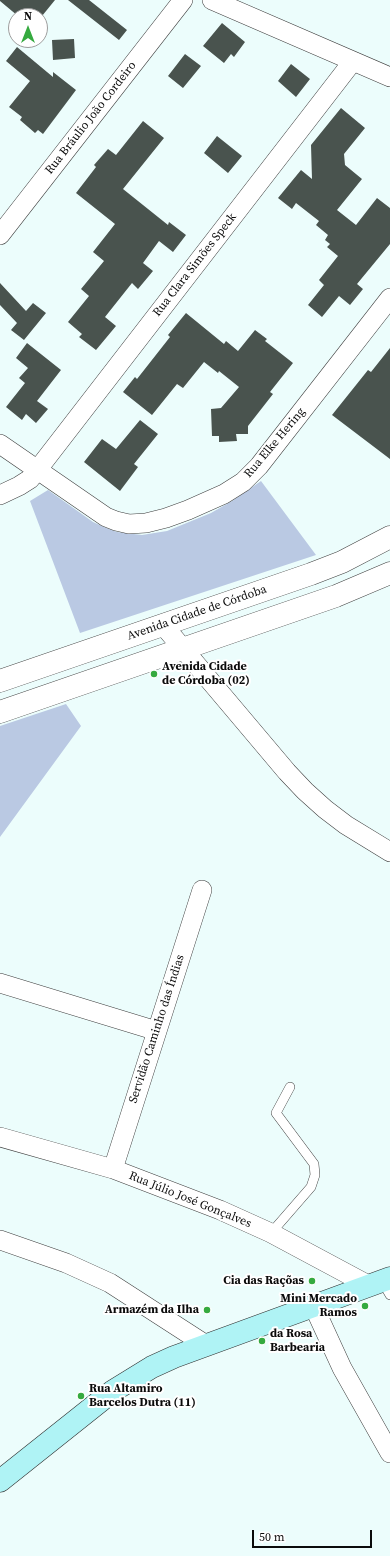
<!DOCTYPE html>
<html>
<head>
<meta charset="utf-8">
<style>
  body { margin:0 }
  #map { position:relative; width:390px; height:1556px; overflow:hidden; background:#ecfdfc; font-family:"Source Serif 4",serif }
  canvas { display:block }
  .north { position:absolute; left:8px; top:8px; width:40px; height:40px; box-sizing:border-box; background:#fff; border:1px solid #9d9d9d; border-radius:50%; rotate:0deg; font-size:11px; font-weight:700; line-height:16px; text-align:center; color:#0b0b0b }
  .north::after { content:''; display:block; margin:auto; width:14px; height:18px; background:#35aa3f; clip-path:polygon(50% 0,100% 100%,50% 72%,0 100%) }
  .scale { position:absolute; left:252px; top:1530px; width:120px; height:18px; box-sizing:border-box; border:2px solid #0b0b0b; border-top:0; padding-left:5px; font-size:12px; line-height:14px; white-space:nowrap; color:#0b0b0b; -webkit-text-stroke:3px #fff; paint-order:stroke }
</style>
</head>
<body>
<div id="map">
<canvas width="390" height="1556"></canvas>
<div class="north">N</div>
<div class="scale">50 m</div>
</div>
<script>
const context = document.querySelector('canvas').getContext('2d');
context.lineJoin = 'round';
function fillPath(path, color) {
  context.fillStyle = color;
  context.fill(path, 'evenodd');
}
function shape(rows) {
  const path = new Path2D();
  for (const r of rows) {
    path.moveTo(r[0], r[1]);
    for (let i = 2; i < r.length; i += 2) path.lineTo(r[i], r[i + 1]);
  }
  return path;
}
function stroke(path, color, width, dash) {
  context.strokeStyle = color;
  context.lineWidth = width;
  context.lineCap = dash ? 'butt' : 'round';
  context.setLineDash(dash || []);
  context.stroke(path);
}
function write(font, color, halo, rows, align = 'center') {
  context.font = font + ' "Source Serif 4",serif';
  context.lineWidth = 4;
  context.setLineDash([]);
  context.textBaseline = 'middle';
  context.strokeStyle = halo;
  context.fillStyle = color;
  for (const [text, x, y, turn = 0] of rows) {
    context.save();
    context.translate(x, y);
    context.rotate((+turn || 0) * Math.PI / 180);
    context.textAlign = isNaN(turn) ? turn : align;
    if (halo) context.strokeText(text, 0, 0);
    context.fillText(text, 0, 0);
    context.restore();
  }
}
const green = shape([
  [261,481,316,555,80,633,30,501,48,490,93,522,104,527,117,532,142,535,167,531,211,513,232,501],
  [66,704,81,726,0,837,0,726]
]);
const building = shape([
  [0,0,55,0,42,16,18,16,0,1],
  [68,0,89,0,127,30,119,40],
  [222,23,245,42,234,57,231,54,224,63,203,46],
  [74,39,75,58,53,60,52,40],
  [17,47,53,77,53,72,76,90,43,134,38,130,35,133,20,120,22,117,9,107,30,81,6,61],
  [185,54,201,66,183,88,168,76],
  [291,64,310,79,296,97,278,81],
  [341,108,365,128,344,154,345,165,362,179,337,210,356,225,377,198,390,208,390,244,357,284,363,289,350,305,339,296,322,317,308,305,324,285,319,280,338,256,327,247,330,244,325,240,328,235,316,225,319,221,296,203,292,209,278,198,301,170,312,179,311,145],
  [143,121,164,138,123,189,168,225,169,222,186,235,173,252,159,241,143,263,153,271,138,289,132,283,105,317,116,326,96,350,79,337,82,334,68,322,89,296,81,289,104,261,93,252,115,224,76,193,96,167,94,165,108,149,116,155],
  [217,136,242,156,228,173,204,153],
  [0,283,26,311,33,303,46,313,24,340,11,330,17,323,0,305],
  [186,313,224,344,226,341,238,351,255,330,267,339,265,341,293,363,270,392,273,394,248,426,248,434,236,434,237,441,219,442,219,436,212,436,211,409,221,408,239,387,219,371,218,373,204,362,183,388,177,384,152,415,123,392,135,377,137,379,170,337,168,335],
  [27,343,61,370,37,401,48,409,36,423,26,414,22,420,6,407,25,383,19,378,28,368,16,358],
  [390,348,390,459,332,415,368,370,371,372],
  [140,420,158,434,134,464,138,467,120,491,84,462,102,439,116,449]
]);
const service = shape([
  [271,1233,311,1187,315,1175,314,1164,276,1113,290,1087],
  [382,1281,390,1295]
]);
const minor = shape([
  [212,0,390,77],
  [0,235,183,0],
  [0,444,106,517,116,521,129,524,146,523,166,518,188,510,224,494,243,482,259,466,390,298],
  [0,495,19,486,30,479,38,469,353,61],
  [163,625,287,772,305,791,325,809,346,825,390,852],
  [0,983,157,1031],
  [0,1137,113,1169,220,1210,271,1233,370,1286],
  [113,1169,202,890],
  [0,1240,66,1263,110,1283,206,1345],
  [314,1307,342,1368,390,1453]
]);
const tertiary = shape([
  [0,681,311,574,342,562,390,537],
  [0,712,336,596,390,573]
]);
const secondary = shape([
  [0,1481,113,1391,152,1367,174,1357,390,1278]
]);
const markers = [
  [154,674,4,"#35aa3f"],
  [312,1281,4,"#35aa3f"],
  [365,1306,4,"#35aa3f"],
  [207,1310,4,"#35aa3f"],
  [262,1341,4,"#35aa3f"],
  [81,1396,4,"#35aa3f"]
];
const streetNames = [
  ["Rua Bráulio João Cordeiro",91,118,-52],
  ["Rua Clara Simões Speck",195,265,-52],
  ["Rua Elke Hering",275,443,-50],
  ["Avenida Cidade de Córdoba",197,613,-19],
  ["Servidão Caminho das Índias",157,1029,-72],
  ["Rua Júlio José Gonçalves",190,1200,22]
];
const poiNames = [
  ["Avenida Cidade",162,667],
  ["de Córdoba (02)",162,681],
  ["Cia das Raçõas",304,1281,"right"],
  ["Mini Mercado",357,1299,"right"],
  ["Ramos",357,1313,"right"],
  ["Armazém da Ilha",199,1310,"right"],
  ["da Rosa",270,1334],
  ["Barbearia",270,1348],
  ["Rua Altamiro",89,1389],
  ["Barcelos Dutra (11)",89,1403]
];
fillPath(green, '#bac9e3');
fillPath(building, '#49534e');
stroke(service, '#3e3e3e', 10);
stroke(minor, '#3e3e3e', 20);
stroke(tertiary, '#3e3e3e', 23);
stroke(secondary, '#2d2d2d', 23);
stroke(service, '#fff', 9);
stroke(minor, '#fff', 19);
stroke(tertiary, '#fff', 22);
stroke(secondary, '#aff3f5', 22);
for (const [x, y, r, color] of markers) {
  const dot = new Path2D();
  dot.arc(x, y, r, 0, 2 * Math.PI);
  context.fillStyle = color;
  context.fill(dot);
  stroke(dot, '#fff', 1.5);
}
write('12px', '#0b0b0b', '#fff', streetNames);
write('bold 12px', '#0b0b0b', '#fff', poiNames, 'left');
</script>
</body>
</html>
